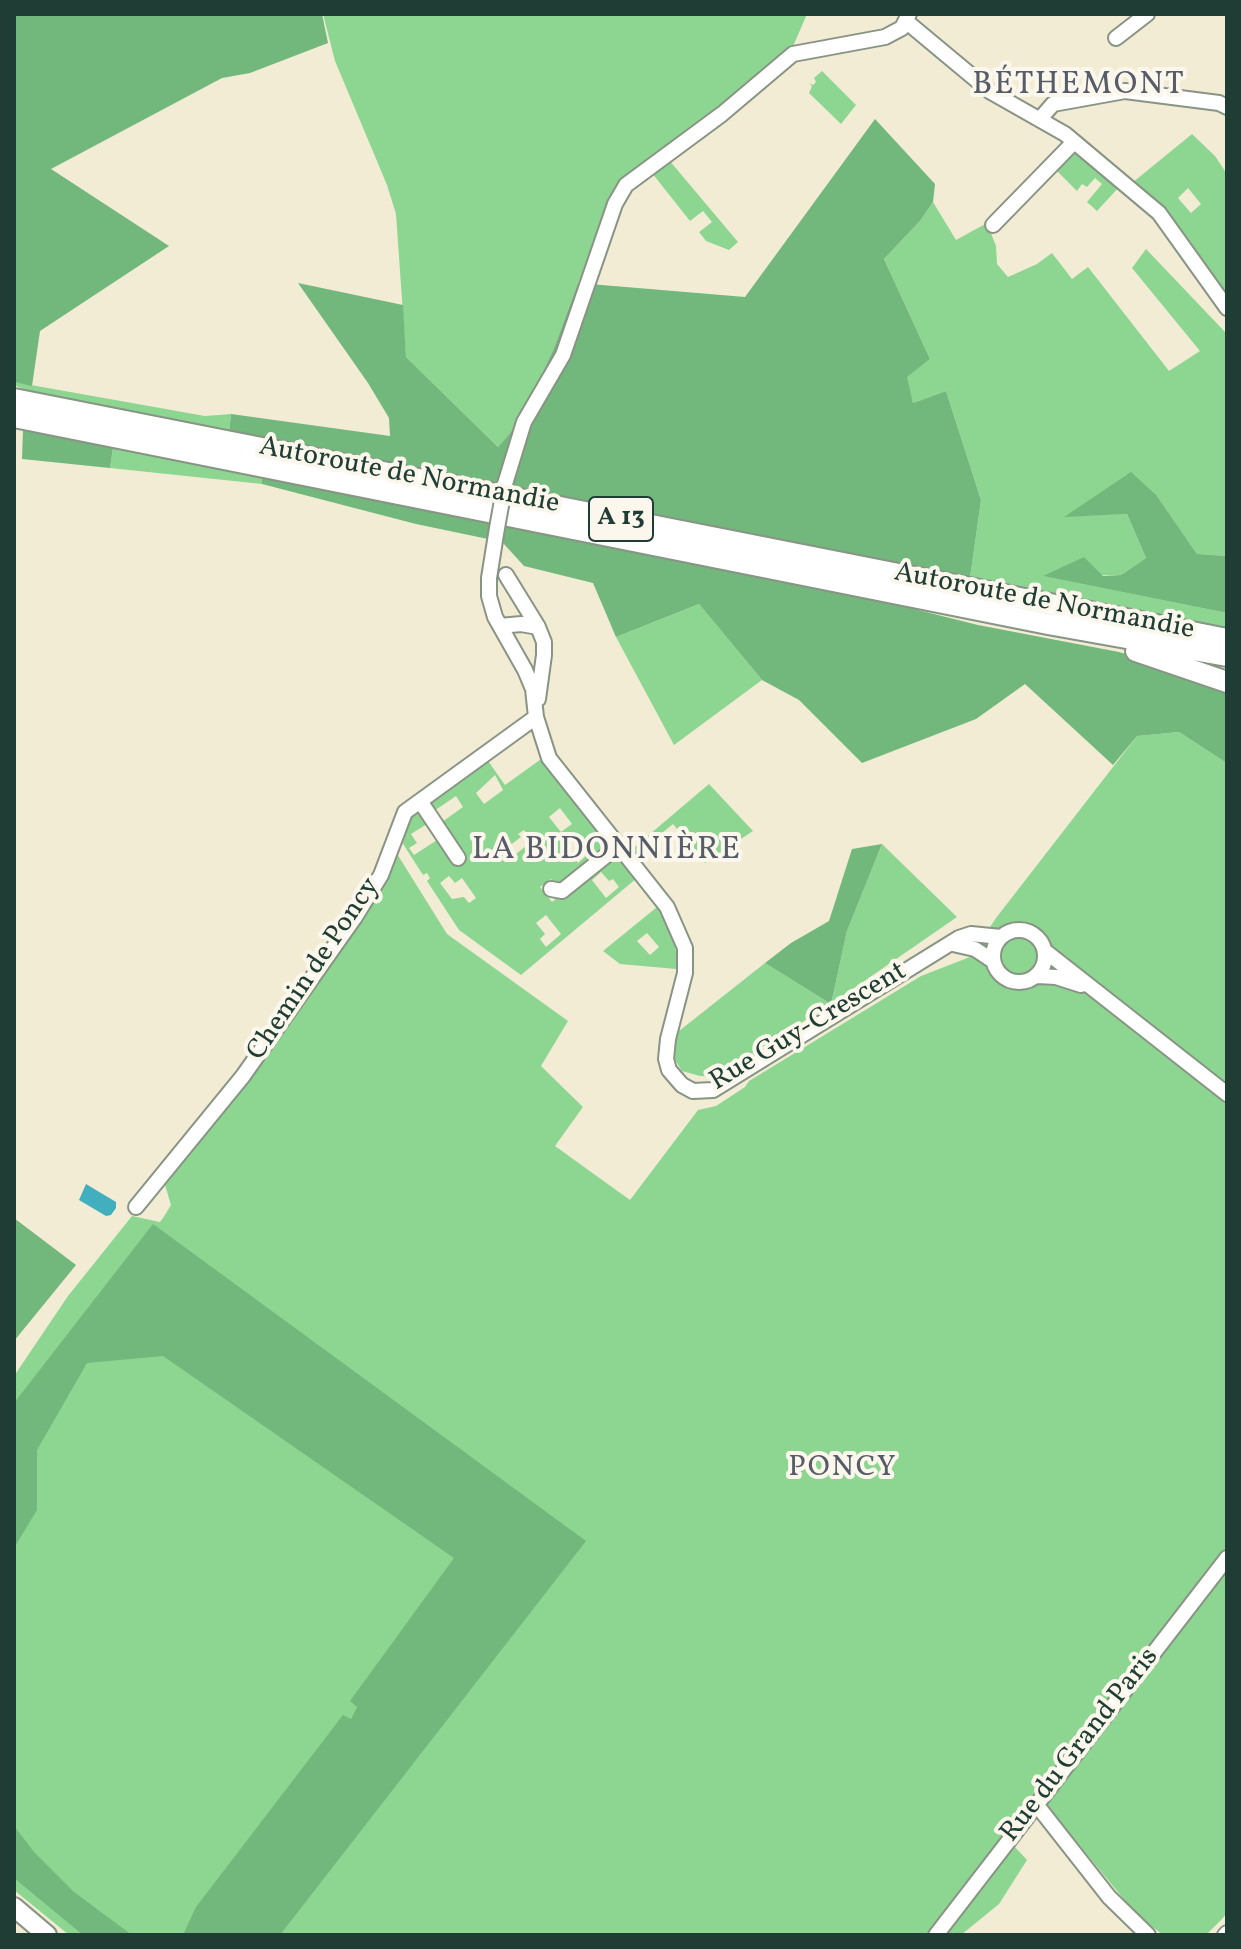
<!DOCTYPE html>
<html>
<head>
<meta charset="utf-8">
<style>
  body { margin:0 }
  #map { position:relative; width:1241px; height:1949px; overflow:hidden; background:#f2ecd5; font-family:Vollkorn,serif }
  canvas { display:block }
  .frame { position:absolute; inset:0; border:16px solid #1f3d34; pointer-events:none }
</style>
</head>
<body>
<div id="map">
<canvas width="1241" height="1949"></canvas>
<div class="frame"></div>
</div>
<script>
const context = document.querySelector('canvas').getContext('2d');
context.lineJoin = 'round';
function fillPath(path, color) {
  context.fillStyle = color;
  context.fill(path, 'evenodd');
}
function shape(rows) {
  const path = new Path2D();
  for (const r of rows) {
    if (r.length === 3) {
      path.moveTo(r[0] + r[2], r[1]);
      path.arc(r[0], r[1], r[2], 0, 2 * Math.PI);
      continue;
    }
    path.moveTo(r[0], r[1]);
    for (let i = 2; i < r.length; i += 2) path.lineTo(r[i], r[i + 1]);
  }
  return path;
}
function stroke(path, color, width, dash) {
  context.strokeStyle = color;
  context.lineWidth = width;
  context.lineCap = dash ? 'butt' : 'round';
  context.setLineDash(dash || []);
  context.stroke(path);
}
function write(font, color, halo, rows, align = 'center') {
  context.font = font + ' Vollkorn,serif';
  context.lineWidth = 8;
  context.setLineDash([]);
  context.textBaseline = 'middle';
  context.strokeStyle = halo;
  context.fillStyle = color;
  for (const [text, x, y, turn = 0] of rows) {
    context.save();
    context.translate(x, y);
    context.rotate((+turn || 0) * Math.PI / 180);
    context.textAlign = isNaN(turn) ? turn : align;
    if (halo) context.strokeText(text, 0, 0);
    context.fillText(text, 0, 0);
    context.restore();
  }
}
const green = shape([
  [323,14,807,14,791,51,627,179,578,283,554,348,521,420,498,447,406,357,396,214,387,185,335,61],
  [822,71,856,105,841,124,809,93,812,86,809,83,813,85,816,82,814,78],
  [1192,134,1215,156,1227,174,1227,287,1224,290,1180,228,1159,205,1132,183],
  [1188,188,1201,204,1191,213,1178,198],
  [1075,153,1082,154,1120,186,1097,211,1087,202,1102,184,1095,178,1087,187,1082,184,1077,191,1057,171],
  [669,160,738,242,729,250,706,241,699,232,712,222,703,211,690,221,652,173],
  [933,202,956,240,987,223,996,246,997,264,1008,277,1037,264,1052,253,1072,279,1088,267,1169,371,1200,351,1132,268,1146,249,1227,334,1227,556,1197,554,1157,496,1065,516,1127,514,1146,558,1121,575,1044,576,1227,613,1227,628,970,578,981,500,946,391,913,403,906,377,930,359,884,259,920,221],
  [14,382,205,416,231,414,229,432,30,392,14,385],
  [113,448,262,478,262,484,110,468],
  [699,604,762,680,674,745,616,637],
  [1179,732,1225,762,1227,767,1227,1913,1222,1919,1206,1935,1163,1935,1136,1914,1047,1806,1014,1846,1027,1860,999,1904,961,1935,69,1935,14,1890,14,1376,68,1296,132,1216,160,1222,163,1218,171,1205,165,1185,173,1175,171,1171,394,849,447,934,568,1021,541,1066,583,1107,555,1146,630,1200,698,1110,716,1106,745,1087,749,1081,921,976,970,957,996,918,1137,736],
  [544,757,611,846,565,884,554,883,551,879,540,887,552,902,608,857,618,854,637,878,521,975,459,930,427,881,430,878,427,873,423,875,398,836,409,813,419,806,439,824,463,807,456,796,431,813,424,802,486,758,505,785],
  [495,775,503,790,484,804,476,793],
  [560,808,572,824,561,832,549,817],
  [427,824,437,840,414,855,409,848,417,843,411,834],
  [524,830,532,841,515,855,509,846,521,837,518,834],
  [575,839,591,851,578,863,566,847],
  [601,872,609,881,613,879,619,887,606,898,592,880],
  [449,876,455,883,462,878,476,898,469,903,464,897,452,899,440,883],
  [546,915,561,934,546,947,540,939,545,934,536,923],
  [709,784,753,831,705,863,673,824,634,856,630,851],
  [882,844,957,917,831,1004,716,1077,700,1076,682,1071,671,1054,679,1031,765,963,831,1004,847,931],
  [657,907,673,937,677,956,676,969,620,964,603,951],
  [647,933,659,947,650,955,637,941]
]);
const forest = shape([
  [14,14,322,14,328,43,250,73,222,78,51,169,169,246,40,331,32,386,14,382],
  [875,119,935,184,933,202,920,221,884,259,930,359,907,377,913,403,946,391,981,500,970,578,229,432,231,414,390,436,389,418,368,383,298,283,403,305,406,357,498,447,521,420,554,348,578,283,745,297],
  [23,430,113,448,110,468,22,459],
  [1131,472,1157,496,1197,554,1227,556,1227,613,1043,576,1084,557,1103,576,1121,575,1146,558,1127,514,1064,517],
  [262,478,491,524,488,539,416,524,262,484],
  [505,526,874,599,978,625,1119,652,1168,666,1227,687,1227,766,1225,762,1179,732,1137,736,1113,765,1025,684,976,719,862,763,799,700,762,680,699,604,616,637,593,583,524,566,503,543],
  [882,844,847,931,831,1004,765,963,791,943,829,921,852,849],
  [14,1218,76,1265,14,1341],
  [153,1224,586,1541,280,1935,183,1935,196,1907,343,1715,351,1719,357,1707,350,1701,454,1558,163,1356,87,1363,37,1450,37,1510,14,1548,14,1403],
  [14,1826,34,1852,74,1892,132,1935,83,1935,14,1878]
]);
const water = shape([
  [86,1184,116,1202,116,1208,111,1215,106,1216,79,1200]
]);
const minor = shape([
  [907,22,991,92,1065,134,1159,213,1227,308],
  [1116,38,1147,14],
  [1040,119,1053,104,1125,91,1219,103,1227,107],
  [993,225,1074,142],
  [505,484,524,422,563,355,615,204,626,185,722,114,793,54,885,37,902,28,909,14],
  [497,528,489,578,489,596,495,617,525,670,533,689,536,717,549,758,667,907,685,948,685,973,668,1039,666,1059,669,1070,682,1085,693,1091,713,1090,959,938,971,934,1001,937],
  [506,575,538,627,544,642,544,655,538,699],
  [500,626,521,624,538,627],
  [420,801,458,858],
  [551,889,562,891,618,846],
  [1019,956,26],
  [953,944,975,949,993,961],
  [1045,951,1227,1094],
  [1037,976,1056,977,1081,985],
  [136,1207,243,1076,355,917,381,875,405,812,536,717],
  [1036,1804,1109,1897,1148,1935],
  [936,1935,1227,1558],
  [1225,1935,1227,1933]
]);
const major = shape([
  [14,1907,47,1935]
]);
const highway = shape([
  [14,399,1227,639],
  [14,417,1048,624,1227,656],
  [1136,651,1227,682]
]);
const minorBridge = shape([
  [497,528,505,484]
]);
const shields = [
  [621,519,64]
];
const shieldNames = [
  ["A 13",621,519]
];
const streetNames = [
  ["Autoroute de Normandie",409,477,11],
  ["Autoroute de Normandie",1044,603,11],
  ["Chemin de Poncy",315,970,-56],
  ["Rue Guy-Crescent",809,1028,-31],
  ["Rue du Grand Paris",1081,1746,-52]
];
const neighbourhoodNames = [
  ["PONCY",843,1469]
];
const quarterNames = [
  ["BÉTHEMONT",1079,87],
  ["LA BIDONNIÈRE",607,852]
];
fillPath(green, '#8dd692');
fillPath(forest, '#72b77c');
fillPath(water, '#42afbf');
stroke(minor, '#889484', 18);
stroke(major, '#889484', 22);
stroke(highway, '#889484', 24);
stroke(minor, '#fff', 14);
stroke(major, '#fff', 18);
stroke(highway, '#fff', 20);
stroke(minorBridge, '#889484', 18, []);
stroke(minorBridge, '#fff', 14);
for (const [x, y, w] of shields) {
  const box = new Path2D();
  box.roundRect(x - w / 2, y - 22, w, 44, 6);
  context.fillStyle = '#fbf7ec';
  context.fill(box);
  stroke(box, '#1f3d34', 2);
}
write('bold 26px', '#1f3d34', null, shieldNames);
write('28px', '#1f3d34', '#fbf7ec', streetNames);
context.letterSpacing = '2px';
write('30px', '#565d68', '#fbf7ec', neighbourhoodNames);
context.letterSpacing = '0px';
context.letterSpacing = '2px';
write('32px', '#565d68', '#fbf7ec', quarterNames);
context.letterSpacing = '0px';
</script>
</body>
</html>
